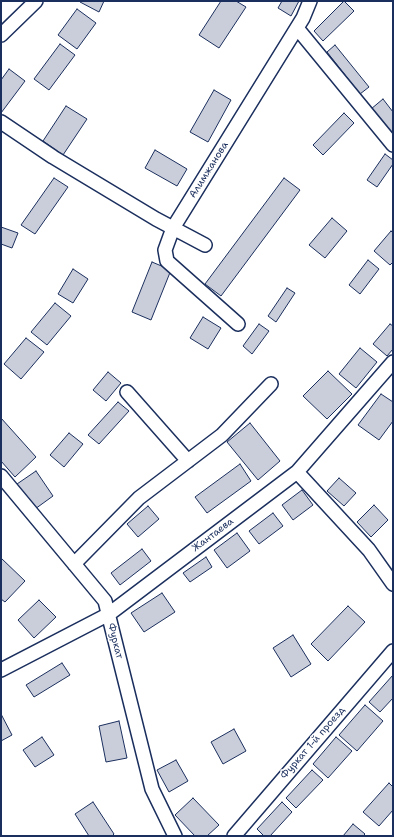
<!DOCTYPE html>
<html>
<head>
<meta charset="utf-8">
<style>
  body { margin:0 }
  #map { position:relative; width:394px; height:837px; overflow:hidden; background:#fff; font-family:"Shantell Sans",sans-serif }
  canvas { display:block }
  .frame { position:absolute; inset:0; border:2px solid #1b2f5e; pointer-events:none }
</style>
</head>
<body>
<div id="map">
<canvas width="394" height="837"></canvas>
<div class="frame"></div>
</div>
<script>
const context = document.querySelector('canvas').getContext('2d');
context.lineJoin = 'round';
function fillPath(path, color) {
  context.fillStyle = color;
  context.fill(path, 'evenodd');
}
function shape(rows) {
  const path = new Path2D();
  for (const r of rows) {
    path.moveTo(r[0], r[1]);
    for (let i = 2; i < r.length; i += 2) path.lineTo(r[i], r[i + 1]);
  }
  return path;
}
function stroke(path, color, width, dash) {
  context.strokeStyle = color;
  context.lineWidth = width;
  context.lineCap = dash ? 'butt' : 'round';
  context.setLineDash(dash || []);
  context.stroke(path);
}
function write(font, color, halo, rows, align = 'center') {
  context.font = font + ' "Shantell Sans",sans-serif';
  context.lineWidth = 3;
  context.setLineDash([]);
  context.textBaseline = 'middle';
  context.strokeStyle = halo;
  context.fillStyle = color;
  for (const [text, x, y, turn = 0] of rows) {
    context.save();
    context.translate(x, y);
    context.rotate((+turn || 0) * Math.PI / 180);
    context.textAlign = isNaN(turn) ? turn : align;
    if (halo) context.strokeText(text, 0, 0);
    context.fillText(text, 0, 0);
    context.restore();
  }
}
const building = shape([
  [81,1,104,1,99,12,80,2,81,1],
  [221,1,236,1,246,7,219,48,199,35,221,1],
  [282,1,299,1,291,16,278,8,282,1],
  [344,1,354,11,323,41,314,31,344,1],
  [77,9,96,23,77,49,58,35,77,9],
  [60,44,75,55,49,90,34,79,60,44],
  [335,45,369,87,360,94,327,52,335,45],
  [9,69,25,81,1,113,1,80,9,69],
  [214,90,231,100,208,142,190,132,214,90],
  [383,99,393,112,393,136,371,109,383,99],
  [66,106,87,119,63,155,43,141,66,106],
  [344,113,354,123,323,155,313,145,344,113],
  [155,150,187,169,177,186,145,168,155,150],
  [385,154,393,160,393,164,377,187,367,180,385,154],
  [54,178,68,187,35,234,21,225,54,178],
  [284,178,300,190,221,296,205,284,284,178],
  [332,218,347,231,325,258,309,245,332,218],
  [1,227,18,233,12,248,1,244,1,227],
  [391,231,393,233,393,262,390,265,374,251,391,231],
  [368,260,379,269,360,294,349,285,368,260],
  [152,262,171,270,151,320,132,312,152,262],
  [73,269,88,279,73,303,58,294,73,269],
  [287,288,295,293,276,322,268,316,287,288],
  [55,303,71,316,47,345,31,332,55,303],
  [203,317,221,328,208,349,190,338,203,317],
  [259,324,269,331,252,354,243,346,259,324],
  [390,324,393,326,393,349,387,356,373,344,390,324],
  [26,338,44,352,21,379,4,364,26,338],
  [360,348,377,362,356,388,339,374,360,348],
  [328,371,352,394,327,419,303,396,328,371],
  [108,372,121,383,106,401,93,390,108,372],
  [381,394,393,402,393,421,379,440,358,425,381,394],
  [118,402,129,411,99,444,88,435,118,402],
  [1,418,36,457,15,477,1,461,1,418],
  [250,423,280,461,258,480,227,442,250,423],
  [69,433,83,444,64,467,50,455,69,433],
  [240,464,251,481,207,513,195,497,240,464],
  [36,471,53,496,35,509,17,484,36,471],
  [339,478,356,493,344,506,327,491,339,478],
  [302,490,313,505,293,520,282,505,302,490],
  [374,505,388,520,371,537,357,522,374,505],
  [148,506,159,519,138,537,127,524,148,506],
  [273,513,283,526,259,544,249,531,273,513],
  [237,533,250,551,227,568,214,550,237,533],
  [142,549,151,561,120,585,111,573,142,549],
  [206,557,212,567,190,582,183,573,206,557],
  [1,558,25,581,5,602,1,599,1,558],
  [162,593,175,612,144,632,131,613,162,593],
  [39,600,56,617,34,638,18,620,39,600],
  [348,606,365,622,328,661,311,644,348,606],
  [293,635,311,664,291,677,273,648,293,635],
  [62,663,70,675,34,697,26,685,62,663],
  [393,675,393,698,380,712,369,702,393,675],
  [365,705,383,721,357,751,339,735,365,705],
  [1,714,12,735,1,741,1,714],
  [119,721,127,758,106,762,99,726,119,721],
  [234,729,246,751,223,764,211,742,234,729],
  [42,737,54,755,35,767,23,750,42,737],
  [336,737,352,751,328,778,313,764,336,737],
  [176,760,188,781,169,792,157,770,176,760],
  [312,770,323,780,296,808,286,798,312,770],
  [389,783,393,787,393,810,379,826,363,812,389,783],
  [193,798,219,825,207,836,195,836,175,815,193,798],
  [93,802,114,834,112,836,89,836,75,814,93,802],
  [282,802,292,812,270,836,264,836,257,829,282,802],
  [353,824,365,834,363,836,343,836,353,824]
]);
const minor = shape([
  [297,28,393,145],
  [1,35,36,1],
  [1,122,53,157,156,219,205,245],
  [238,324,167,261,165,250,173,228,303,18,310,1],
  [127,392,188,461],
  [297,472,369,550,393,584],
  [1,476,105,601,152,789,175,836],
  [74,564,139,498,222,435,271,384],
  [1,670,109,614,297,472,393,362],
  [234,836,393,651]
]);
const streetNames = [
  ["Алимжанова",209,170,-58],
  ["Жантаева",213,535,-37],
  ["Фуркат",115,641,76],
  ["Фуркат 1-й проезд",313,743,-49]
];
fillPath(building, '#caceda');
stroke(building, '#1b2f5e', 1);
stroke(minor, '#1b2f5e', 16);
stroke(minor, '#fff', 13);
write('10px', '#1b2f5e', '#fff', streetNames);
</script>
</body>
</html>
